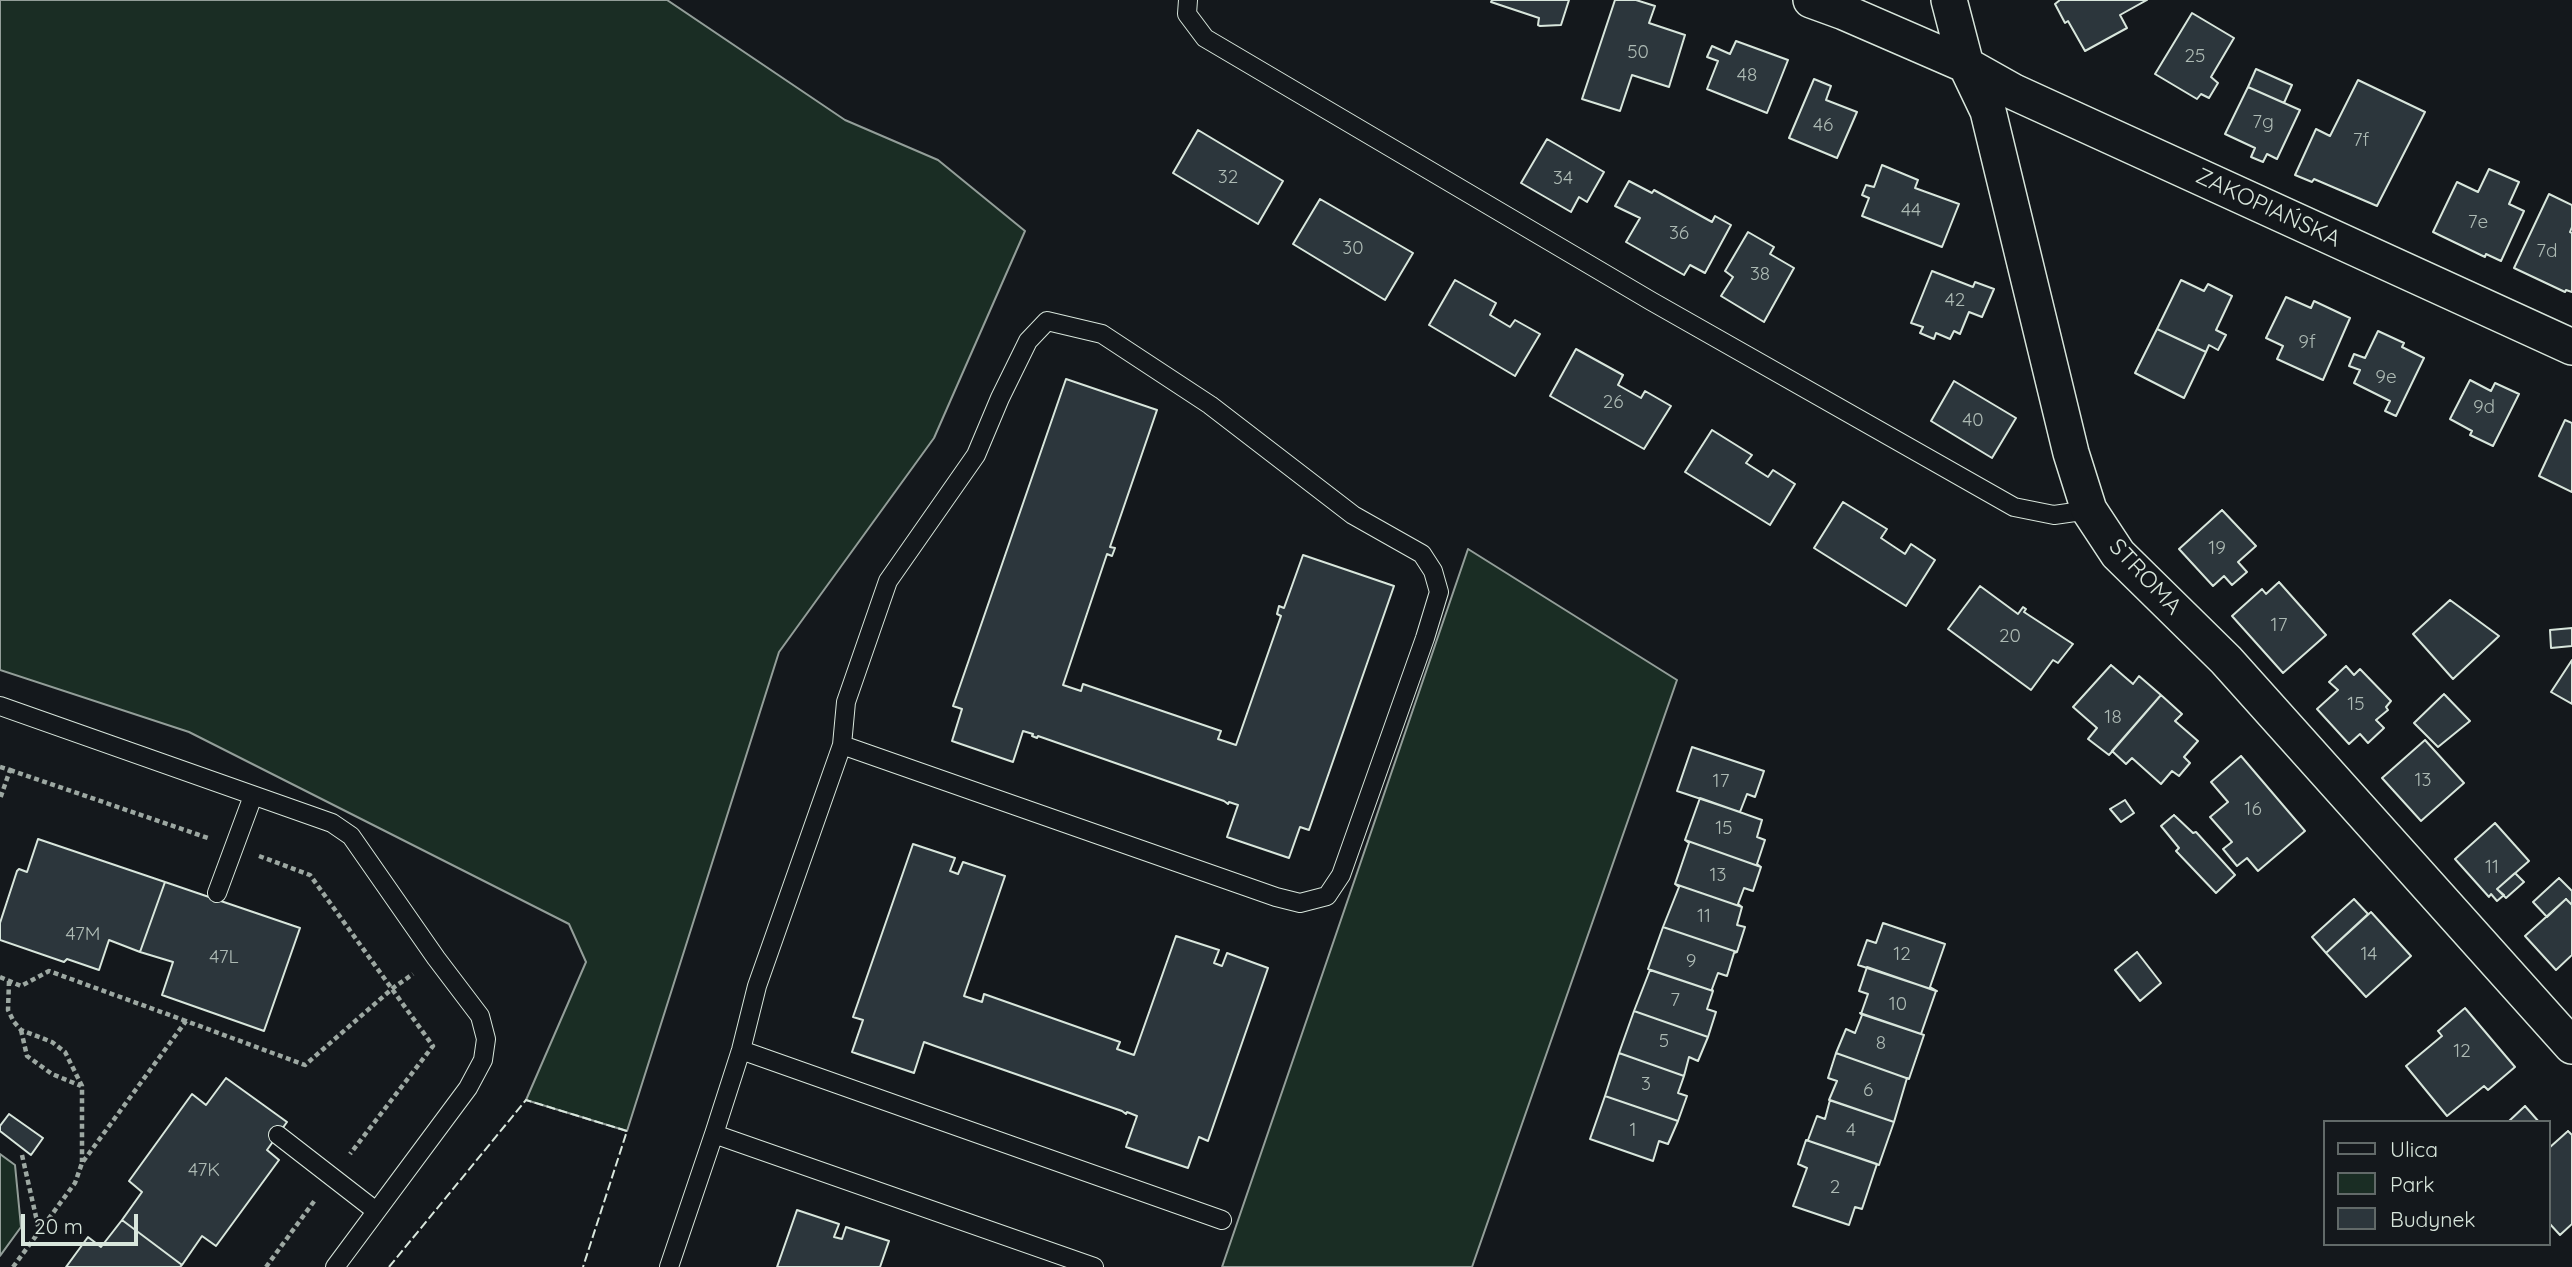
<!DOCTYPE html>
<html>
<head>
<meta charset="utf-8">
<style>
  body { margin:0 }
  #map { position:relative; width:2572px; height:1267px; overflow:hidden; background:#14181c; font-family:Quicksand,sans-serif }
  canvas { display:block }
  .legend { position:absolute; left:2323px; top:1120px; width:228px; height:126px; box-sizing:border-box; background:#14181c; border:2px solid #626a69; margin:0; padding:9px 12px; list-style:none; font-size:21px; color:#d8e6dc }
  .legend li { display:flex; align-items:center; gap:14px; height:35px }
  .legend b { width:35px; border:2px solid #626a69 }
  .scale { position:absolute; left:21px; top:1214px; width:117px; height:32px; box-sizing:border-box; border:4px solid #d8e6dc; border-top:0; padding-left:9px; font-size:21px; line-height:24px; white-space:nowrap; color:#d8e6dc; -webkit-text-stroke:5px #14181c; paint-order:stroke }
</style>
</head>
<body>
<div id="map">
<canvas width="2572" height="1267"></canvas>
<ul class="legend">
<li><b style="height:9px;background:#14181c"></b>Ulica</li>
<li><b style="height:19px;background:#1a2d24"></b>Park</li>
<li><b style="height:19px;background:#2c363c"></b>Budynek</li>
</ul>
<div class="scale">20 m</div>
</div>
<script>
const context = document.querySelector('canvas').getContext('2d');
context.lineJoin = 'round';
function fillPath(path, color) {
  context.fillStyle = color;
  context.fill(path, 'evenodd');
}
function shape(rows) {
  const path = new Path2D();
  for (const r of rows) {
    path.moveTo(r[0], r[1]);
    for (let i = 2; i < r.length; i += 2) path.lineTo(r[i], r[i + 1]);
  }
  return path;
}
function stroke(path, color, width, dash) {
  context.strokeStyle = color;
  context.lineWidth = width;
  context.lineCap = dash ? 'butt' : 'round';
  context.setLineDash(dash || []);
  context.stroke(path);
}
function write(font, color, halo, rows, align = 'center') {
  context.font = font + ' Quicksand,sans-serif';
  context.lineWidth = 5;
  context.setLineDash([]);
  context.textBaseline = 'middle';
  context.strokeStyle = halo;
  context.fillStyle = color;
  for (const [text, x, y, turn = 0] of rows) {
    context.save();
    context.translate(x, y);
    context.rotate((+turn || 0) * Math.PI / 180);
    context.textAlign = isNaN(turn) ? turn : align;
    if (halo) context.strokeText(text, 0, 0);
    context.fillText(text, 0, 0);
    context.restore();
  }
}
const green = shape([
  [0,0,667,0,845,120,938,160,1025,231,934,438,779,652,627,1131,526,1100,586,962,569,924,189,732,0,670,0,0],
  [1468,549,1677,680,1472,1267,1222,1267,1468,549],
  [0,1154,15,1165,21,1227,0,1256,0,1154]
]);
const building = shape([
  [1492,0,1569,0,1561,25,1540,26,1538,25,1539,18,1491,2,1492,0],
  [1615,0,1636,0,1655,6,1649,23,1685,35,1669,87,1632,75,1620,111,1582,99,1615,0],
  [2147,0,2120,15,2127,28,2085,51,2068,21,2065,23,2055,4,2060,0,2147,0],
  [2192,13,2234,38,2211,77,2218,83,2209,98,2201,94,2197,99,2155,74,2192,13],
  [1736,41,1788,60,1767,113,1707,89,1718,61,1707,57,1712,46,1730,54,1736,41],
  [2256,69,2292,85,2284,103,2248,87,2256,69],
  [1814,79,1831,86,1826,100,1857,112,1837,158,1789,138,1814,79],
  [2358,80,2425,112,2377,206,2314,179,2312,182,2295,175,2316,129,2330,136,2358,80],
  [2248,87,2300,110,2277,159,2267,154,2263,162,2251,157,2255,148,2225,134,2248,87],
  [1198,130,1283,181,1258,224,1173,173,1198,130],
  [1547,139,1604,172,1587,202,1579,197,1571,212,1521,183,1547,139],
  [1882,165,1918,180,1915,188,1959,204,1942,247,1862,216,1869,198,1862,195,1866,185,1874,187,1882,165],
  [2489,169,2519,182,2509,204,2524,211,2501,261,2486,254,2485,257,2433,232,2457,182,2478,192,2489,169],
  [1629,181,1652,193,1654,190,1712,222,1715,216,1731,225,1705,273,1690,265,1684,275,1626,242,1640,218,1615,206,1629,181],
  [2549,194,2572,205,2572,227,2570,232,2572,233,2572,292,2566,290,2565,292,2514,268,2549,194],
  [1320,199,1413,253,1385,300,1293,244,1320,199],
  [1748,232,1774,247,1770,254,1794,268,1764,322,1721,296,1733,277,1725,271,1748,232],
  [1932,271,1973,287,1975,282,1994,289,1982,317,1969,312,1960,334,1954,331,1950,339,1936,333,1934,339,1920,333,1923,327,1911,323,1932,271],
  [1455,280,1496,303,1490,315,1510,327,1515,320,1540,334,1515,376,1429,325,1455,280],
  [2181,280,2204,291,2208,284,2232,296,2216,330,2226,335,2218,350,2209,345,2206,352,2157,329,2181,280],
  [2286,297,2311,308,2314,301,2350,318,2323,380,2277,359,2283,346,2266,338,2286,297],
  [2157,329,2206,352,2184,398,2135,373,2157,329],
  [2378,331,2404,343,2402,347,2424,358,2396,416,2385,411,2390,401,2354,383,2360,370,2349,366,2354,354,2365,358,2378,331],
  [1576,349,1623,375,1618,385,1641,398,1645,391,1671,406,1644,449,1550,396,1576,349],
  [1066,379,1157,410,1110,547,1115,548,1112,556,1107,554,1063,685,1081,691,1083,684,1221,731,1218,739,1236,745,1281,616,1277,614,1279,606,1284,608,1303,555,1394,586,1309,830,1300,827,1289,858,1227,837,1238,805,1229,802,1228,804,1224,801,1038,736,1037,738,1032,736,1033,734,1023,731,1013,762,952,741,962,709,953,706,1066,379],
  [2470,380,2491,391,2495,383,2519,394,2493,446,2470,435,2472,431,2450,419,2470,380],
  [1954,381,2016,418,1992,458,1931,421,1954,381],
  [2565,420,2572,423,2572,492,2539,476,2565,420],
  [1712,430,1752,455,1746,463,1768,477,1773,470,1795,484,1770,525,1685,472,1712,430],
  [1843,502,1887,529,1881,538,1905,554,1911,544,1935,560,1906,606,1814,548,1843,502],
  [2222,510,2256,546,2238,562,2247,572,2232,585,2224,576,2213,586,2179,549,2222,510],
  [2279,582,2326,635,2283,673,2232,616,2262,589,2266,594,2279,582],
  [1980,586,2018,614,2023,607,2026,609,2024,612,2073,644,2058,663,2053,660,2031,690,1948,629,1980,586],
  [2450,600,2499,636,2453,679,2413,634,2450,600],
  [2572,628,2572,646,2551,648,2550,630,2572,628],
  [2572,660,2572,704,2551,692,2572,660],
  [2111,665,2133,684,2139,676,2161,695,2109,755,2088,739,2097,728,2073,707,2111,665],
  [2346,666,2354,675,2360,669,2391,701,2386,707,2388,710,2376,720,2384,728,2368,743,2360,734,2349,744,2317,709,2338,690,2329,682,2346,666],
  [2444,694,2470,721,2438,747,2414,723,2444,694],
  [2161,695,2182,714,2175,721,2198,741,2184,757,2190,763,2179,776,2172,771,2161,784,2132,758,2126,764,2112,751,2161,695],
  [2425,740,2464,783,2421,821,2382,778,2425,740],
  [1692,747,1764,771,1755,797,1747,794,1740,812,1677,791,1692,747],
  [2241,756,2305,831,2258,871,2247,858,2237,866,2223,849,2232,842,2210,817,2228,802,2211,782,2241,756],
  [1700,798,1762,820,1757,837,1765,840,1757,864,1761,867,1685,840,1700,798],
  [2125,800,2134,813,2121,822,2110,809,2125,800],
  [2174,815,2193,833,2196,832,2235,875,2216,893,2176,851,2179,848,2161,826,2174,815],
  [2495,823,2529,861,2497,889,2504,895,2497,901,2491,894,2489,897,2455,859,2495,823],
  [38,839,165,882,140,952,109,940,99,970,67,959,64,962,0,940,0,923,17,871,19,869,27,872,38,839],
  [1685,840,1761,867,1753,891,1744,888,1738,904,1742,907,1675,884,1689,843,1685,840],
  [913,844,955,858,950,871,958,874,963,862,1005,876,964,996,982,1002,984,994,1120,1042,1117,1049,1134,1055,1176,936,1219,950,1214,963,1222,966,1227,953,1268,968,1208,1141,1199,1137,1188,1168,1126,1147,1137,1116,1127,1112,1126,1114,1122,1111,935,1046,924,1042,914,1073,852,1052,863,1020,853,1017,913,844],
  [2515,873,2524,882,2506,898,2497,889,2515,873],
  [2559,878,2572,891,2572,905,2566,899,2547,917,2533,902,2559,878],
  [165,882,300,928,264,1031,162,995,173,962,140,952,165,882],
  [1675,884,1742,907,1737,925,1745,927,1737,952,1663,927,1679,887,1675,884],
  [2354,899,2368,914,2326,953,2312,937,2354,899],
  [2566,899,2572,905,2572,955,2556,970,2525,936,2566,899],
  [2371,912,2411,956,2366,997,2326,953,2371,912],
  [1883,923,1945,944,1930,987,1937,991,1858,965,1867,940,1876,943,1883,923],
  [1663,927,1737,952,1734,953,1727,976,1718,973,1712,989,1713,991,1648,969,1663,927],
  [2137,952,2161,983,2140,1001,2115,970,2137,952],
  [1867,967,1936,991,1921,1034,1861,1014,1868,994,1859,991,1867,967],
  [1650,970,1713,991,1707,1009,1716,1012,1708,1037,1634,1011,1650,970],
  [2465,1008,2515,1067,2488,1090,2484,1086,2447,1116,2406,1066,2442,1036,2438,1031,2465,1008],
  [1634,1011,1708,1037,1698,1061,1689,1057,1684,1076,1619,1053,1634,1011],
  [1860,1013,1924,1035,1909,1079,1836,1053,1846,1029,1855,1033,1862,1015,1860,1013],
  [1619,1053,1684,1076,1678,1093,1687,1096,1678,1121,1605,1096,1619,1053],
  [1836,1053,1909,1079,1907,1078,1894,1122,1829,1100,1837,1081,1828,1078,1836,1053],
  [226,1078,287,1122,267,1150,279,1160,216,1246,202,1236,182,1265,122,1220,142,1192,129,1181,192,1094,206,1105,226,1078],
  [1605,1096,1678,1121,1668,1144,1659,1141,1653,1161,1590,1139,1605,1096],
  [1830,1100,1894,1122,1879,1165,1806,1140,1808,1140,1817,1116,1825,1119,1830,1100],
  [2525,1106,2539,1122,2508,1122,2525,1106],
  [9,1114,43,1138,31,1155,0,1131,0,1126,9,1114],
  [2568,1131,2572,1135,2572,1224,2560,1235,2549,1223,2549,1148,2568,1131],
  [1806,1140,1877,1164,1862,1209,1855,1207,1849,1225,1793,1206,1807,1168,1798,1164,1806,1140],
  [797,1210,839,1224,834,1237,842,1239,846,1227,889,1241,880,1267,777,1267,797,1210],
  [122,1220,182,1265,180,1267,66,1267,88,1237,101,1247,122,1220]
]);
const path = shape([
  [0,767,10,770,0,799],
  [10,770,208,838],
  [259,856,310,875,433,1046,350,1154],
  [0,977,21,986,49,971,186,1021],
  [9,981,8,1010,14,1022,21,1030,52,1042,65,1052,82,1086,82,1162],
  [21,1030,27,1056,52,1074,81,1086],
  [22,1155,39,1230],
  [13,1267,75,1183,82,1163,186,1021,305,1065,393,988,413,974],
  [266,1267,315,1200]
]);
const service = shape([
  [1188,0,1187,14,1205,38,1651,301,2014,507,2054,515,2089,510],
  [0,706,332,823,351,836,436,958,480,1016,486,1039,483,1060,468,1088,335,1267],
  [217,893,253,796],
  [741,1050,1222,1220],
  [714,1134,741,1050,757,986,842,745,846,702,888,581,976,455,1000,398,1028,341,1047,321,1102,334,1210,405,1353,515,1422,554,1433,571,1439,592,1425,638,1341,875,1327,896,1300,903,1276,897,842,745],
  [278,1135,376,1211],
  [669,1267,714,1134,1094,1267]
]);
const minor = shape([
  [1811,0,1844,12,1966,65,1988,111,2071,453,2089,510,2118,554,2226,660,2572,1046],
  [1949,0,1966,65,2014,92,2572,347]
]);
const fence = shape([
  [389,1267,526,1100,627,1131,583,1267]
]);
const numberNames = [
  ["50",1638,52],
  ["25",2195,56],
  ["48",1747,75],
  ["7g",2263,122],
  ["46",1823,125],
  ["7f",2361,140],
  ["32",1228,177],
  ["34",1563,178],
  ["44",1911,210],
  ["7e",2478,222],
  ["36",1679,233],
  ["30",1353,248],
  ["7d",2547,251],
  ["38",1760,274],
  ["42",1955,300],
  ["9f",2307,342],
  ["9e",2386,377],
  ["26",1613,402],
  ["9d",2484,407],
  ["40",1973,420],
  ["19",2217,548],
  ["17",2279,625],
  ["20",2010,636],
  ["15",2356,704],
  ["18",2113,717],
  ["13",2423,780],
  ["17",1721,781],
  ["16",2253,809],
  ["15",1724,828],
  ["11",2492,867],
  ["13",1718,875],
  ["11",1704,916],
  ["47M",83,934],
  ["12",1902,954],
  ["14",2369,954],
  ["47L",224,957],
  ["9",1691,961],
  ["7",1675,1000],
  ["10",1898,1004],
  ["5",1664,1041],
  ["8",1881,1043],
  ["12",2462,1051],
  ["3",1646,1084],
  ["6",1868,1090],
  ["1",1633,1130],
  ["4",1851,1130],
  ["47K",204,1170],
  ["2",1835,1187]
];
const streetNames = [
  ["ZAKOPIAŃSKA",2268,208,25],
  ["STROMA",2145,577,47]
];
fillPath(green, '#1a2d24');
stroke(green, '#939e99', 2);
fillPath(building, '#2c363c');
stroke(building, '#d8e6dc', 2);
stroke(service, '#d8e6dc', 20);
stroke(minor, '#d8e6dc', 38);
stroke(path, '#9da8a2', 4.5, [5, 3.5]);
stroke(service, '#14181c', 18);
stroke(minor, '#14181c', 35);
stroke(fence, '#d8e6dc', 2, [9, 3.5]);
write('19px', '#adbab4', null, numberNames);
write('23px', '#d8e6dc', '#14181c', streetNames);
</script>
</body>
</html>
